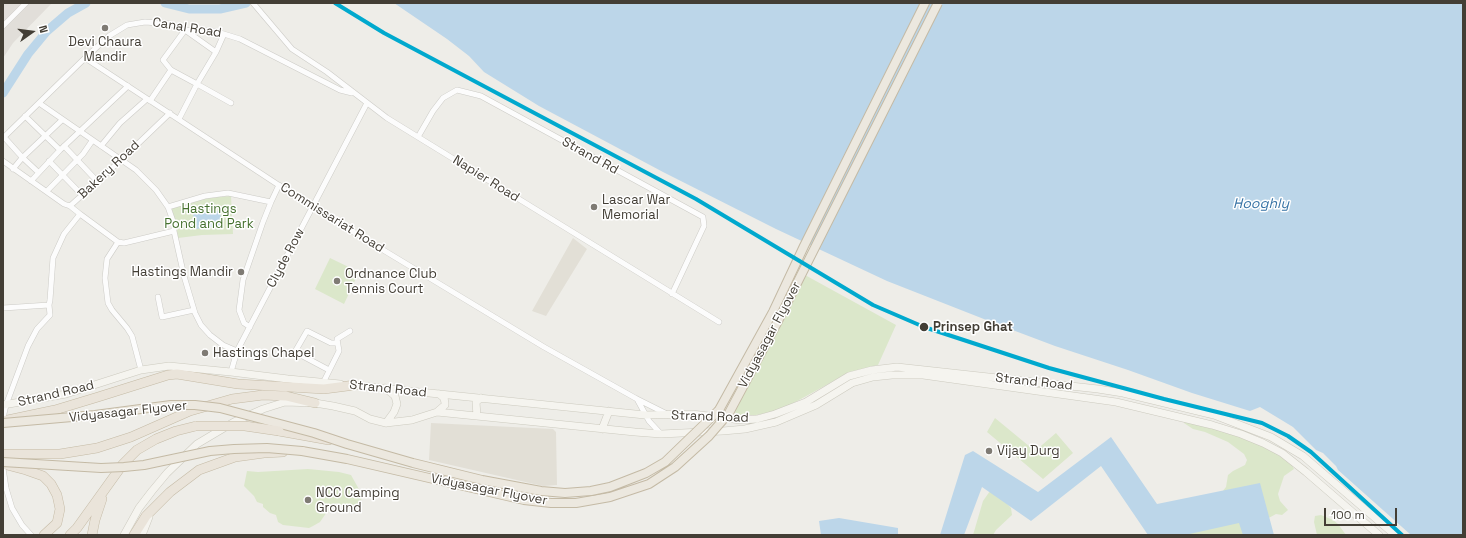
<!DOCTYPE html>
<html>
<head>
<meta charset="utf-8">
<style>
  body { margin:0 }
  #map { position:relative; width:1466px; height:538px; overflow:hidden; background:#eeede8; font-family:"Space Grotesk",sans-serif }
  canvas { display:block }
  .frame { position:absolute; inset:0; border:4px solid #433e35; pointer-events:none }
  .north { position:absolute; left:12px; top:12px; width:40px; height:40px; -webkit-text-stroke:3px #fff; paint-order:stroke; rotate:76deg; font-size:11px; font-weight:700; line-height:16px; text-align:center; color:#433e35 }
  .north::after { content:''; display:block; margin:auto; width:14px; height:18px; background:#433e35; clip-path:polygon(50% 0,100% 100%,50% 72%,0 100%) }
  .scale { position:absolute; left:1324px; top:508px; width:73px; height:18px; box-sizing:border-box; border:2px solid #433e35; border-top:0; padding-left:5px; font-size:12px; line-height:14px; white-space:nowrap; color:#433e35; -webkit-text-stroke:3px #fff; paint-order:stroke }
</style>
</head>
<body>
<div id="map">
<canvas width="1466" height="538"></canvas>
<div class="frame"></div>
<div class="north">N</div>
<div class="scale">100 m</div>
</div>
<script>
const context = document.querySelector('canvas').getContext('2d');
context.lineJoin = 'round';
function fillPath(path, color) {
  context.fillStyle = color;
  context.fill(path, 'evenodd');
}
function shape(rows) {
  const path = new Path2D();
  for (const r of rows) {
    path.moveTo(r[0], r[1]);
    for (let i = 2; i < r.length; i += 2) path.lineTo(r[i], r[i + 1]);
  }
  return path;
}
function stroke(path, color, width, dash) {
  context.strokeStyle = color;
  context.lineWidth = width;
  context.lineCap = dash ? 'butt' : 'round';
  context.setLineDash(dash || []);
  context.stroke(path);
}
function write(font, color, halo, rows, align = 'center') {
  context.font = font + ' "Space Grotesk",sans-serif';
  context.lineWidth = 3;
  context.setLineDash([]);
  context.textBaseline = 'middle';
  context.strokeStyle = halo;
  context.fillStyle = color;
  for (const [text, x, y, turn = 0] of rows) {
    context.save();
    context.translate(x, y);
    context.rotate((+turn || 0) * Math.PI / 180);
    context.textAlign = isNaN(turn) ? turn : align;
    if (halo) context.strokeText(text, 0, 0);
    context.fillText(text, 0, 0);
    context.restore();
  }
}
const residential = shape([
  [573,238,587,249,546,316,532,311],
  [431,423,553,429,556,432,557,485,543,486,429,460]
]);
const industrial = shape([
  [3,3,25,3,3,25],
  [29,3,52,3,13,43,3,58,3,29]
]);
const green = shape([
  [231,196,233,234,202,235,178,238,176,224,171,207,205,198],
  [330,258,359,272,344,304,315,289],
  [805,275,896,325,878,365,850,372,779,411,756,415,740,415,734,412,781,324],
  [1184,417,1247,435,1291,463,1294,469,1284,476,1278,494,1280,501,1288,510,1282,515,1276,514,1265,520,1267,535,1163,535,1222,492,1226,487,1228,475,1233,471,1245,465,1247,460,1244,454,1228,442,1205,432,1193,429,1184,423],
  [995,418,1035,451,1056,433,1073,453,1043,479,987,432],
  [308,469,339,472,351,475,361,493,362,498,356,510,336,503,329,509,320,522,313,526,309,528,283,525,278,522,276,515,270,513,263,507,263,504,257,502,254,496,244,486,247,471,258,472],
  [990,491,997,492,1011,508,1012,515,996,530,993,535,973,535,983,501],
  [1321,515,1333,520,1338,524,1346,535,1317,535,1314,522,1315,516]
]);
const water = shape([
  [394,3,1463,3,1463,535,1411,535,1338,470,1336,466,1323,453,1316,450,1293,427,1260,407,1250,411,1192,393,1128,370,1055,346,994,323,887,281,776,229,663,172,539,106,484,72,469,56,447,39],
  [220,211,222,226,195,229,193,213],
  [1111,437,1157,504,1260,483,1274,535,1243,535,1239,523,1185,535,1148,535,1101,466,1031,521,982,487,964,535,940,535,965,455,973,451,1038,492],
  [839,518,898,528,898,535,821,535,819,521]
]);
const river = shape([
  [165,3,189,9,220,9,246,3],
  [3,93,28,54,47,31,68,13,86,3]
]);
const minor = shape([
  [253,3,292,49,327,72,387,118,719,322],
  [3,26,26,3],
  [216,52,197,84,231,103],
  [85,58,312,207,544,347,637,399,667,414],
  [150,101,171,70],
  [39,103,136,170,156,190,168,207,174,224,174,231],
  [25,116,60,150],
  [179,119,197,84,171,70,163,60,185,30,216,52,224,34],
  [4,137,22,157,38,172],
  [418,137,433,111,443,98,457,90,481,96,703,217,704,226,672,294],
  [3,138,85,58,109,36,127,25,145,22,171,24,185,30,214,31,240,39,340,90,352,93],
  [64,146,97,181],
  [101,146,120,123,147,99],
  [3,161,64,204,70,206],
  [49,161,82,195],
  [13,169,22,158,62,120],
  [31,181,60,150,128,86],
  [47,191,83,154,92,141],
  [168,207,205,196,228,193,271,202],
  [80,214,118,242,107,259,105,278,108,303,112,310,127,328,132,336,141,370],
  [118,242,124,243,174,231,184,276,195,313,201,325,210,335,223,345,237,351],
  [158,297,162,317,194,310],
  [3,308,49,305],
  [250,327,244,323,239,310,243,280,263,222,271,202,279,185],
  [329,370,297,353,296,350,307,331,331,343,337,343],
  [231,372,237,351,248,330,367,103],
  [323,383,339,351,337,339,350,331],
  [637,399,649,421,661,434],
  [3,418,6,405,28,346,37,329,50,315,49,305,50,300,53,258,64,234,80,214,70,206,121,160,170,113],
  [3,468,6,488,12,508,22,525,31,535]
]);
const secondary = shape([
  [351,385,645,415,692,414,741,420,757,419,775,414,806,402,849,376,872,370,897,367,1098,389,1123,393,1214,415,1271,437,1303,456,1395,535],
  [385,388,395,396,397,404,394,412,386,423],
  [3,405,66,394,141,370,169,366,231,372,288,379,340,384],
  [437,412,445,405,445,403,444,398,439,394],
  [477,416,476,402,481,398],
  [602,429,609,411],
  [124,535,139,508,152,491,167,473,197,444,234,422,263,409,285,402,315,403,333,406,355,411,370,419,386,423,412,420,437,412,635,432,661,434,723,431,745,429,776,422,816,405,852,383,873,377,892,375,923,375,1116,402,1212,425,1241,434,1263,443,1282,453,1306,472,1379,535],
  [142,535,149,517]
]);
const trunk = shape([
  [719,410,773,312,804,246,925,3],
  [302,451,347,459,524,500,551,503,576,503,610,497]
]);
const motorway = shape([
  [3,421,55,410,98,397,168,375,177,374,238,384,324,389,355,385],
  [279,431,329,440],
  [3,454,60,454,97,448,131,437,190,411,232,399,263,395,286,396,315,403],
  [3,464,26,470,43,476,51,484,57,495,60,509,57,523,44,535],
  [70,535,77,528,123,464,137,450,156,439,176,431,196,426],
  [92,535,95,520,102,499],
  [134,535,146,516,170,492,199,470,235,457,264,453,283,452]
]);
const trunkBridge = shape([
  [3,423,95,415,171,405,195,405,220,408,314,433,347,444,413,463,482,480,541,491,565,493,591,491,610,487,646,473,665,462,719,410],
  [3,462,101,468,124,467,144,465,210,451,234,449,267,448,302,451],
  [610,497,649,484,675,467,709,436,729,413,777,323,938,3]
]);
const motorwayBridge = shape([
  [196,426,245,426,279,431]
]);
const rail1 = shape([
  [335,3,384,33,696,199,873,305,924,327,1049,368,1164,399,1262,423,1288,436,1311,452,1402,535]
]);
const markers = [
  [105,28,4,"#7f7b74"],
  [594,207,4,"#7f7b74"],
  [241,272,4,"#7f7b74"],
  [337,281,4,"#7f7b74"],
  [924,327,5,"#433e35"],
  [205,353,4,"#7f7b74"],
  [989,451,4,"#7f7b74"],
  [308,500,4,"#7f7b74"]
];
const streetNames = [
  ["Canal Road",187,28,9],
  ["Strand Rd",590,156,29],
  ["Bakery Road",109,170,-43],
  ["Napier Road",486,179,32],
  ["Commissariat Road",332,218,32],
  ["Clyde Row",286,258,-62],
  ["Vidyasagar Flyover",770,335,-62],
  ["Strand Road",1034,382,6],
  ["Strand Road",388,389,6],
  ["Strand Road",56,394,-13],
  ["Vidyasagar Flyover",128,412,-6],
  ["Strand Road",710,417,2],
  ["Vidyasagar Flyover",489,490,11]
];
const poiNames = [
  ["Devi Chaura",105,42,"center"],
  ["Mandir",105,57,"center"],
  ["Lascar War",602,200],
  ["Memorial",602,215],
  ["Hastings Mandir",233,272,"right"],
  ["Ordnance Club",345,274],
  ["Tennis Court",345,289],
  ["Hastings Chapel",213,353],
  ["Vijay Durg",997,451],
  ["NCC Camping",316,493],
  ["Ground",316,508]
];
const parkNames = [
  ["Hastings",209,209],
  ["Pond and Park",209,224]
];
const stopNames = [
  ["Prinsep Ghat",933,327]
];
const waterNames = [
  ["Hooghly",1261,204]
];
fillPath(residential, '#e2dfd6');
fillPath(industrial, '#e1ded9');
fillPath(green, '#dbe7ca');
fillPath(water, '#bcd6e9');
stroke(river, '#bcd6e9', 9);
stroke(minor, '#cccbc6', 6);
stroke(secondary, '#cccabf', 8);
stroke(trunk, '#c4baa5', 10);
stroke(motorway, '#c4baa5', 10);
stroke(minor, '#fcfcfc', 5);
stroke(secondary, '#f5f4ef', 7);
stroke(trunk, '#ece8df', 8);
stroke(motorway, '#eae4da', 9);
stroke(trunkBridge, '#c4baa5', 10, []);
stroke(motorwayBridge, '#c4baa5', 10, []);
stroke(trunkBridge, '#ece8df', 8);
stroke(motorwayBridge, '#eae4da', 9);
stroke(rail1, '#00a9ce', 4);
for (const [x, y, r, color] of markers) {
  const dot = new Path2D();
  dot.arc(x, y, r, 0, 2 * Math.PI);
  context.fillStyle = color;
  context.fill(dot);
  stroke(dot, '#fff', 1.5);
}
write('13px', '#433e35', '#fff', streetNames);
write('13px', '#433e35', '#fff', poiNames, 'left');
write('13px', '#45702e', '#fff', parkNames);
write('bold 13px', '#433e35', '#fff', stopNames, 'left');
write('italic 14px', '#3874a6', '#fff', waterNames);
</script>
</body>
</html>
